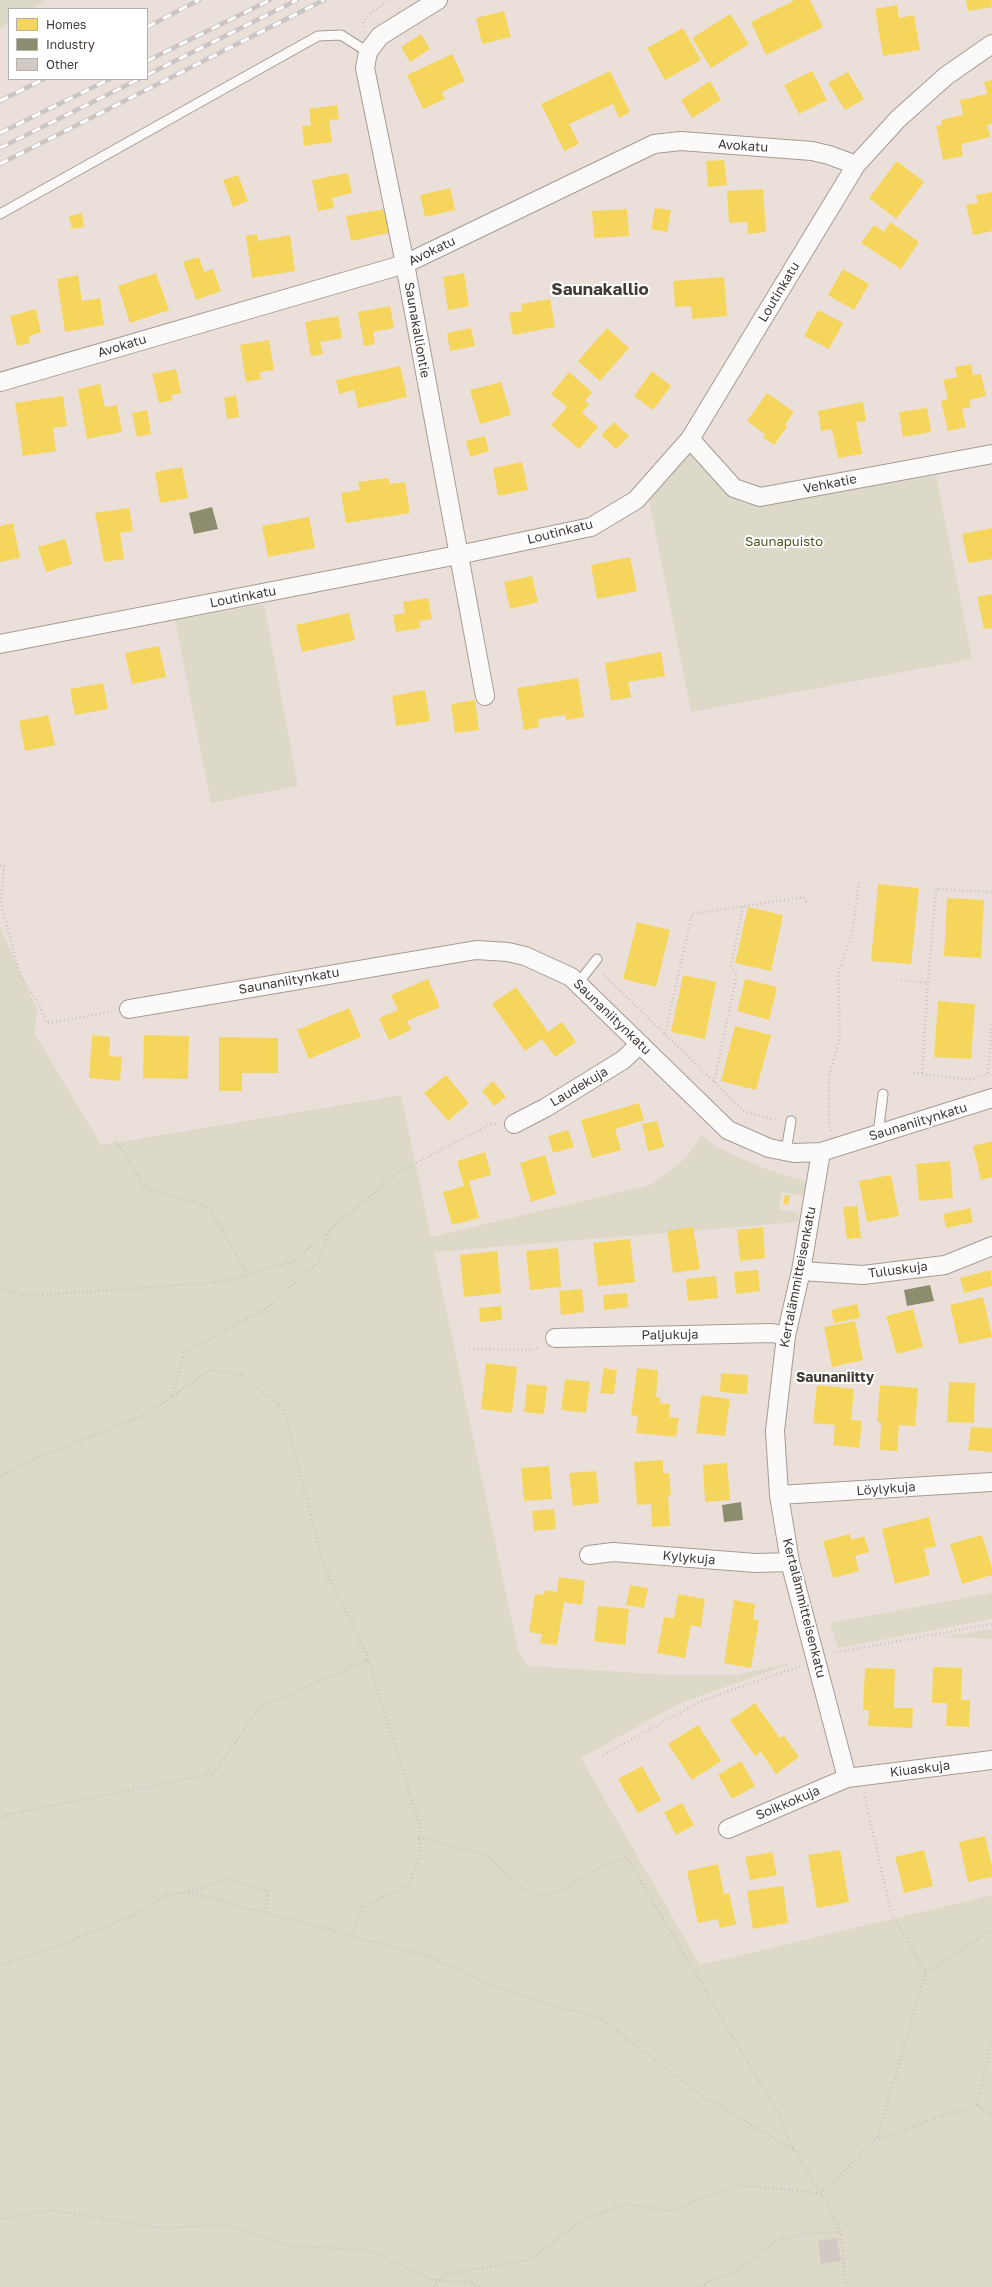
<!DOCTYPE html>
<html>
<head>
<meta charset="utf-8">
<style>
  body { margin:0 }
  #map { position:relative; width:992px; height:2287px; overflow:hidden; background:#ebe0d9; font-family:"Golos Text",sans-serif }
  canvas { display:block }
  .legend { position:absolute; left:8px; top:8px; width:140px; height:72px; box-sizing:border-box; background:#fff; border:1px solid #b3b0ae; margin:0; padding:5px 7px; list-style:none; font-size:12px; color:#423a35 }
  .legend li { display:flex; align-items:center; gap:8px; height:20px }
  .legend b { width:20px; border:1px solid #b3b0ae }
</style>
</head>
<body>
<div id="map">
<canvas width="992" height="2287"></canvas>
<ul class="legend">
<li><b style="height:11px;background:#f6d55c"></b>Homes</li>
<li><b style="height:11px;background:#8c8c6e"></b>Industry</li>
<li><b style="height:11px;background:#d1c9c4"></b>Other</li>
</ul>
</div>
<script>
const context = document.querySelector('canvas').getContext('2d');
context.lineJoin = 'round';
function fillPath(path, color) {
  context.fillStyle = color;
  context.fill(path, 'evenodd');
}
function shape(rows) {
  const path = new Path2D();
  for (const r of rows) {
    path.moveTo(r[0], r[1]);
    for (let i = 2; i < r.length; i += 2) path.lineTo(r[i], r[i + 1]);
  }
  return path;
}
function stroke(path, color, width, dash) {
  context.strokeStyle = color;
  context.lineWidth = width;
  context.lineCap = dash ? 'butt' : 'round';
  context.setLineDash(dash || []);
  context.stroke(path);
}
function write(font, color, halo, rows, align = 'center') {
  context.font = font + ' "Golos Text",sans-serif';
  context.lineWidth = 4;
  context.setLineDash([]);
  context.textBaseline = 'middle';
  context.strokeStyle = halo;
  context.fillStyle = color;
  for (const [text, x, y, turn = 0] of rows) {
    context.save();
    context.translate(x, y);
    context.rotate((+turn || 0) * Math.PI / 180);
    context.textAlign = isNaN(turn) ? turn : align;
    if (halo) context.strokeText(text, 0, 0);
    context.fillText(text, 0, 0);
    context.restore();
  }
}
const green = shape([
  [0,0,46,0,32,9,9,9,9,23,0,29],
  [690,452,729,495,746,504,936,475,972,659,691,712,649,500],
  [264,604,298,786,211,803,175,620],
  [0,927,37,1010,35,1034,101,1145,401,1095,431,1237,650,1185,686,1158,702,1135,716,1147,763,1168,808,1182,806,1196,781,1192,779,1209,799,1213,798,1222,434,1252,518,1650,528,1666,670,1675,736,1675,795,1662,678,1704,581,1758,700,1965,992,1895,992,2287,0,2287],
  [992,1593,992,1619,838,1648,830,1623],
  [992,1629,992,1639,943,1637]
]);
const homes = shape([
  [795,0,810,0,823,27,766,55,751,22],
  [966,0,991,0,992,7,968,11],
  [897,5,899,18,914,15,920,50,883,56,875,9],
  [504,11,511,37,482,44,476,18],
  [730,14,749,44,711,68,692,38],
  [683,28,701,60,665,80,647,48],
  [421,34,430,49,410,62,401,47],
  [452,54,465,81,442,92,445,99,423,109,407,75],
  [610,71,630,112,619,118,613,104,569,124,579,144,564,151,541,104],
  [812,71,827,100,799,114,784,85],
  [848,72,864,99,845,110,828,83],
  [992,80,992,124,987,125,990,137,961,144,963,156,943,160,936,126,942,125,941,120,963,115,960,100,987,94,984,82],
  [710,81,721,100,692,118,681,100],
  [337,105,339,119,329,120,332,142,304,146,302,126,311,125,309,109],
  [724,160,727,185,708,187,706,161],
  [897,161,924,182,896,219,869,198],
  [348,173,352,193,332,198,334,208,318,211,312,180],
  [238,175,248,201,233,207,223,180],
  [450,188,455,210,425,217,420,195],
  [763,189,766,232,748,234,747,222,729,223,727,191],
  [992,192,992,231,973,235,966,205,978,203,976,195],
  [655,208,671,210,667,232,651,229],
  [384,209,389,233,351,241,346,216],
  [627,209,629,236,594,238,592,211],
  [82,213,84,227,72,229,69,216],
  [890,222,919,242,901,269,861,243,874,225,884,232],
  [257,234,258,241,290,235,295,271,252,278,246,236],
  [199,257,204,272,213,269,221,291,196,300,183,262],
  [843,269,869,284,854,310,828,295],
  [156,273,169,310,130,323,118,286],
  [464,273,469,306,448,310,443,277],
  [78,275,82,301,100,298,104,325,65,332,57,279],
  [724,277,727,316,692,319,691,306,675,307,673,281],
  [550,299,555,327,513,335,509,313,522,311,521,304],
  [390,306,394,328,373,332,375,344,364,346,358,312],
  [36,309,41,332,29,336,30,343,17,346,10,316],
  [818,310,843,323,829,349,804,336],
  [338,316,342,338,320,342,323,354,311,356,305,322],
  [471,328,475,346,450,351,447,333],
  [607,328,629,348,600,381,578,361],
  [269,340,274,370,260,372,261,379,246,382,240,345],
  [971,364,973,375,981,374,986,396,969,400,971,407,962,409,966,427,948,431,941,401,948,399,943,380,957,377,955,367],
  [400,366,407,397,358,408,354,390,339,394,336,380],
  [176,369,181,393,171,395,173,400,159,403,152,374],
  [652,371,671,386,653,410,634,396],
  [569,372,592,392,585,401,589,404,582,413,598,427,579,449,551,425,567,407,551,394],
  [501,382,511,415,480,424,470,390],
  [100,384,105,407,117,405,122,432,87,439,78,389],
  [767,393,794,412,785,425,787,427,774,445,763,437,765,434,747,421],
  [236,395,239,417,227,419,224,398],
  [63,396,67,426,53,428,56,451,23,456,15,403],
  [863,402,866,421,856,422,862,454,838,458,832,429,821,431,818,411],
  [927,408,931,432,903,437,899,412],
  [147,410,151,434,137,437,132,413],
  [614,422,629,436,616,449,601,435],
  [485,436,489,451,470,457,466,441],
  [522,462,528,490,498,496,493,468],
  [182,467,188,498,160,503,155,472],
  [388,478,390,484,405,482,410,513,346,523,341,493,360,490,358,482],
  [129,508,133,531,120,533,124,559,104,562,95,513],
  [309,517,315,548,268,557,262,526],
  [13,523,20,558,0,562,0,526],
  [992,528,992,559,968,563,962,534],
  [65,539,72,564,46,572,38,547],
  [630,557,637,591,597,599,591,565],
  [532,576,538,602,510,609,504,582],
  [992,594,992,628,984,629,977,597],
  [428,598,432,619,419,621,420,628,396,632,393,615,405,613,403,602],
  [349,613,355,640,302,652,296,625],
  [159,646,166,677,132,684,125,653],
  [661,652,665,676,628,682,631,697,611,701,605,663],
  [578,678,584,717,566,720,565,715,538,719,539,727,524,730,517,688],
  [103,683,108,709,75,715,70,689],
  [425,690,430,721,396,726,392,696],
  [475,700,479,730,455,733,451,704],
  [48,715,55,745,25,751,19,721],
  [878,884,919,888,911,964,871,961],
  [947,898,984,900,981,958,944,956],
  [748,907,783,915,771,971,735,963],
  [637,922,670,930,656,987,623,979],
  [683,975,716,982,705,1039,671,1032],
  [428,979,440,1007,407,1021,411,1030,389,1040,379,1018,398,1010,391,995],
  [745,979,777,987,769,1020,737,1011],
  [516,987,548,1032,562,1022,576,1042,555,1057,542,1039,525,1051,492,1004],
  [938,1001,975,1004,971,1059,934,1057],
  [349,1008,361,1037,309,1059,297,1030],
  [735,1026,771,1035,756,1090,721,1081],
  [92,1035,110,1037,109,1056,122,1057,120,1081,89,1078],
  [144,1035,189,1036,188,1079,143,1078],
  [219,1037,278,1038,278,1073,242,1073,242,1091,219,1091],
  [446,1075,469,1103,448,1121,424,1093],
  [493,1081,506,1097,494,1106,482,1091],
  [639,1103,644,1120,615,1129,621,1150,592,1158,581,1120],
  [657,1121,664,1147,648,1151,642,1124],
  [568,1130,574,1147,553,1153,548,1136],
  [992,1141,992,1177,981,1180,973,1146],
  [485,1152,491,1175,469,1181,479,1218,452,1225,443,1192,464,1186,457,1161],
  [545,1155,556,1194,531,1202,520,1163],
  [950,1161,953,1198,919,1201,916,1164],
  [891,1175,899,1216,867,1222,859,1181],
  [785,1195,790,1196,788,1205,783,1204],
  [857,1206,861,1238,847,1239,843,1207],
  [970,1208,973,1222,946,1228,943,1214],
  [693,1227,700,1269,673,1273,667,1231],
  [763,1227,765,1258,740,1261,737,1230],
  [630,1239,635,1282,598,1286,593,1243],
  [558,1248,561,1287,530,1290,526,1251],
  [497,1251,501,1293,464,1297,460,1255],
  [758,1270,760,1291,736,1294,734,1272],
  [991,1270,992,1286,964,1293,960,1278],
  [716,1276,718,1298,688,1301,686,1279],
  [582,1289,584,1312,561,1315,559,1291],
  [627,1293,628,1307,604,1310,603,1295],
  [983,1297,992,1337,959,1344,950,1305],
  [857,1304,860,1318,834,1323,831,1310],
  [501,1306,502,1320,480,1322,479,1308],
  [913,1309,923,1347,897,1354,886,1316],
  [855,1321,863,1360,832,1367,824,1327],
  [486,1363,517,1367,512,1413,481,1409],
  [604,1368,617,1370,614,1394,600,1393],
  [637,1368,658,1370,656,1397,660,1397,660,1403,670,1404,669,1417,679,1418,676,1437,636,1433,638,1416,631,1415],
  [721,1373,748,1375,747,1394,720,1392],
  [565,1379,590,1382,586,1413,561,1410],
  [949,1382,975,1383,974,1423,947,1422],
  [527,1384,547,1386,544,1414,524,1412],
  [817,1385,854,1389,851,1420,862,1421,859,1448,833,1445,835,1425,813,1423],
  [880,1385,918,1388,915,1426,899,1425,897,1451,880,1450,881,1422,877,1422],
  [701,1395,730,1399,725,1436,696,1433],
  [971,1427,992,1428,992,1452,968,1450],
  [663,1460,663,1473,669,1473,671,1495,668,1495,670,1526,652,1527,651,1504,637,1505,634,1462],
  [727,1463,730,1500,705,1502,703,1465],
  [549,1466,552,1499,524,1501,521,1468],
  [596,1471,599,1503,573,1506,569,1473],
  [554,1509,556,1529,534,1531,532,1511],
  [929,1517,936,1546,924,1549,930,1575,895,1584,882,1529],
  [850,1534,851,1540,864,1536,869,1552,855,1556,859,1571,833,1578,823,1541],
  [982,1535,992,1568,992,1575,962,1584,950,1544],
  [559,1577,585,1581,582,1605,564,1602,557,1645,540,1643,542,1634,529,1632,535,1594,544,1595,545,1590,557,1592],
  [630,1585,648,1588,644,1608,626,1605],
  [678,1594,705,1599,701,1627,691,1625,685,1658,657,1653,664,1617,674,1618],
  [734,1600,755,1604,753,1619,759,1620,751,1668,724,1663],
  [598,1606,629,1609,625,1645,594,1641],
  [933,1667,962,1668,961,1700,970,1700,969,1727,946,1726,947,1703,932,1703],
  [865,1668,895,1669,894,1708,913,1708,912,1728,868,1726,869,1710,863,1710],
  [755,1703,780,1738,784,1736,799,1757,776,1774,761,1752,755,1756,730,1720],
  [698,1725,721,1761,692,1780,668,1744],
  [741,1761,755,1786,732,1799,718,1775],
  [642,1766,661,1800,638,1813,618,1779],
  [682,1803,694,1825,676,1835,664,1812],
  [985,1836,992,1867,992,1877,968,1882,959,1842],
  [840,1850,849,1902,817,1908,808,1855],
  [924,1850,933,1886,904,1893,895,1857],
  [772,1852,777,1875,750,1880,745,1857],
  [718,1864,724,1894,729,1893,736,1924,720,1928,718,1919,698,1923,687,1871],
  [783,1886,788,1923,753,1929,747,1891]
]);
const industry = shape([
  [212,507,218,529,194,534,189,513],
  [930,1285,934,1301,907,1306,904,1290],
  [741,1502,743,1520,724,1522,722,1505]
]);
const building = shape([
  [837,2238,841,2261,821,2264,818,2241]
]);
const path = shape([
  [364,27,363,22,366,17,389,0],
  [0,865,4,866,1,903,20,975,40,1007,47,1023,112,1012],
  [603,974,744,1111,778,1121],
  [901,980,928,983,936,889,992,892],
  [665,1034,692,914,803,897,808,905],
  [914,1073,971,1080,992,1072],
  [922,1073,928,983],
  [988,1073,992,1022],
  [714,1082,737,974,731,966,743,906],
  [831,1131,829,1126,829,1078,840,1035,838,973,852,935,859,883],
  [116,1141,146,1188,209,1207,248,1275],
  [0,1288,28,1296,222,1282,294,1261,398,1172,491,1124,497,1124],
  [469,1349,532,1350,540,1346],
  [172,1396,184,1353,265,1309,319,1262,330,1230],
  [0,1477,40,1456,147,1414,210,1370,241,1375,284,1409,324,1567,365,1650,419,1823,420,1855,409,1885,361,1908,352,1936],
  [833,1653,992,1624],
  [603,1755,701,1701,800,1666],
  [864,1793,891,1913,926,1972],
  [0,1819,5,1815,213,1774,260,1707,368,1660],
  [419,1837,488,1856,525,1891,544,1896,562,1890,606,1864,627,1858,775,2108,794,2150,821,2193,841,2232,846,2287],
  [188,1891,230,1879,268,1891,266,1913],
  [0,1965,41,1953,139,1913,165,1895,188,1892,430,1957,499,1989,601,2019,704,2097,794,2150],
  [977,2105,992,2038],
  [878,2138,977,2105,992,2115],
  [0,2219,51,2210,163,2228,224,2225,292,2246,368,2250,433,2280,466,2282,480,2287],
  [434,2287,442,2275,530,2260,583,2220,626,2204,671,2211,736,2185,821,2193,877,2138,926,1972,992,1930],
  [701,2287,707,2282,738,2271,775,2241,808,2233,841,2232]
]);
const lane = shape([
  [0,214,318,36,341,35,368,52],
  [578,983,597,959],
  [878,1134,883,1094],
  [786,1151,791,1121]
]);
const street = shape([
  [438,0,380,36,368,52,365,68,405,264,485,696],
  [0,382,405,264,654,144,681,141,812,151,829,155,856,165],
  [690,439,734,488,760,497,992,454],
  [0,644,458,555,591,527,636,500,690,439,856,165,898,119,946,76,992,44],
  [129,1009,476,950,508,952,525,956,571,977,728,1130,769,1148,794,1153,821,1152,992,1098],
  [514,1124,545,1108,623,1060,640,1044],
  [821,1152,801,1271,786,1336,775,1431,779,1495,790,1562,847,1778],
  [801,1271,863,1275,945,1265,992,1246],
  [555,1338,772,1333,786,1336],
  [779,1495,992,1482],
  [589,1555,613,1552,756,1563,790,1562],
  [728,1829,847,1778,992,1760]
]);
const rail = shape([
  [147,27,199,0],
  [147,61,270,0],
  [147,75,297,0],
  [0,101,44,79],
  [0,133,110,79],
  [0,148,139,79],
  [0,164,324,0]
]);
const streetNames = [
  ["Avokatu",743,146,4],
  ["Avokatu",432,251,-26],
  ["Loutinkatu",779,292,-59],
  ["Saunakalliontie",417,330,80],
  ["Avokatu",122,346,-17],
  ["Vehkatie",830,484,-11],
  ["Loutinkatu",560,532,-14],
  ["Loutinkatu",243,597,-11],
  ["Saunaniitynkatu",289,981,-10],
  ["Saunaniitynkatu",612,1017,44],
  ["Laudekuja",579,1087,-31],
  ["Saunaniitynkatu",918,1122,-17],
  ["Tuluskuja",898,1270,-7],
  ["Kertalämmitteisenkatu",798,1277,-79],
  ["Paljukuja",670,1335,-1],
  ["Löylykuja",886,1489,-4],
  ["Kylykuja",689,1558,5],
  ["Kertalämmitteisenkatu",804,1608,76],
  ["Kiuaskuja",920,1769,-7],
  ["Soikkokuja",788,1803,-23]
];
const parkNames = [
  ["Saunapuisto",784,542]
];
const neighbourhoodNames = [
  ["Saunaniitty",835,1378]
];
const districtNames = [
  ["Saunakallio",600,290]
];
fillPath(green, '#dcd9c8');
fillPath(homes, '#f6d55c');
fillPath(industry, '#8c8c6e');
fillPath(building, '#d1c9c4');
stroke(lane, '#a49b96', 11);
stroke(street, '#a49b96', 20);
stroke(path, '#c8c3c1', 2.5, [1, 3]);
stroke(lane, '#fcfaf9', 9);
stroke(street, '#fcfaf9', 18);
stroke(rail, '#c8c5c3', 4.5);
stroke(rail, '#fff', 3, [9]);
write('13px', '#423a35', '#fff', streetNames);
write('13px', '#4f5620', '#fff', parkNames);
write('bold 14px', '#423a35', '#fff', neighbourhoodNames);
write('bold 17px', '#423a35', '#fff', districtNames);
</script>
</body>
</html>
